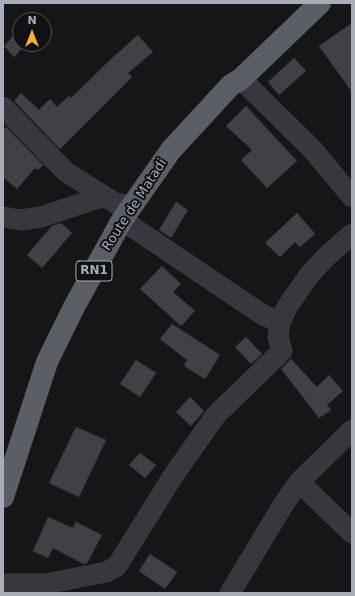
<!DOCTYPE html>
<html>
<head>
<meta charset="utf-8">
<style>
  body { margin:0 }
  #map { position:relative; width:355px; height:596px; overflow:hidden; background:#161618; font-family:"DejaVu Sans",sans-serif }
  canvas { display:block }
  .frame { position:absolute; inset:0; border:4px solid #a8adb8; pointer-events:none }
  .north { position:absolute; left:12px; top:12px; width:40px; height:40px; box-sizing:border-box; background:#111113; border:1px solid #4d4f55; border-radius:50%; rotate:0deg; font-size:11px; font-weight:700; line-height:16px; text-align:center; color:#a8adb8 }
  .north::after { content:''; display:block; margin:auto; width:14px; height:18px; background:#f2b134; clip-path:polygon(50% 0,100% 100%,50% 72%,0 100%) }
</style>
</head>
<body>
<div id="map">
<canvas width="355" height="596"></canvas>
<div class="frame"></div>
<div class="north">N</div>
</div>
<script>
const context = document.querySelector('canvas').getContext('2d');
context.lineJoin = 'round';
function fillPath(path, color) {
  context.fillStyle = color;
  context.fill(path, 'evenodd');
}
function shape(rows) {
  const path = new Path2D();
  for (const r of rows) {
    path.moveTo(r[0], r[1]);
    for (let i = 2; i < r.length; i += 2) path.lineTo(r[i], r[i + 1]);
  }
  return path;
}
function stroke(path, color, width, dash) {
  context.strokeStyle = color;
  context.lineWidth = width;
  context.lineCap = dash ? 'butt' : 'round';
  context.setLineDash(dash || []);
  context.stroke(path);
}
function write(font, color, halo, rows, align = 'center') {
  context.font = font + ' "DejaVu Sans",sans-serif';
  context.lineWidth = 4;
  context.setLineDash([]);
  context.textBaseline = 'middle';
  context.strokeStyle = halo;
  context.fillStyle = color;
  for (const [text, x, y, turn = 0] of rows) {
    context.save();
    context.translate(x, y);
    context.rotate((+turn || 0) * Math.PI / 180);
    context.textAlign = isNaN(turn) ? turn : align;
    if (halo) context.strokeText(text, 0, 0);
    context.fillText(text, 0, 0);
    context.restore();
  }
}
const building = shape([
  [352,23,352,92,319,46,352,23],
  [16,33,20,37,20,44,26,44,14,57,4,46,16,33],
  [138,35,153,52,128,73,132,77,60,149,14,101,21,93,39,110,50,99,57,107,69,96,71,98,110,60,138,35],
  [294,58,306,71,279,95,268,82,294,58],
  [246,106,297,161,267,188,241,160,252,150,226,126,246,106],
  [6,127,43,165,38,170,35,168,17,189,3,177,3,130,6,127],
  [176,202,188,210,171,238,159,230,176,202],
  [297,213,315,234,300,247,295,242,280,257,265,243,297,213],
  [61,223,72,233,42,268,27,255,52,226,61,223],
  [162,266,181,284,173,292,195,311,181,326,140,289,162,266],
  [172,324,220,355,205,379,184,366,187,360,160,339,172,324],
  [246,337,262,354,251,364,235,347,246,337],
  [291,359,317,387,329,375,343,391,327,405,331,410,319,418,281,369,291,359],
  [136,360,156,373,140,397,120,384,136,360],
  [190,397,204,411,191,426,176,412,190,397],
  [76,427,106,440,79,497,49,483,76,427],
  [140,453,156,465,145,478,129,465,140,453],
  [48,517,73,528,76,522,102,535,87,563,84,564,53,548,48,558,33,551,48,517],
  [150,554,177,572,165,589,139,571,150,554]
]);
const minor = shape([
  [241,79,313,150,352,197],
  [3,107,66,172,115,203,132,206],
  [3,217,21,220,41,217,104,196],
  [122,220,260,313,280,323],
  [299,482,352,533],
  [3,584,45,584,106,572,117,566,173,476,216,415,282,351,278,337,280,323,287,307,310,274,327,256,352,234],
  [230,593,283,505,299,482,352,430]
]);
const trunk = shape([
  [3,497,47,362,74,307,122,220,171,150,231,85,241,79,320,3]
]);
const shields = [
  [94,271,36]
];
const shieldNames = [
  ["RN1",94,271]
];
const streetNames = [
  ["Route de Matadi",135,205,-57]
];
fillPath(building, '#404145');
stroke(building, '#303034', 1);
stroke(minor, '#37383d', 21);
stroke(trunk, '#5b5e65', 22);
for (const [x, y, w] of shields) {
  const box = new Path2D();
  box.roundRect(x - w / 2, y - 10, w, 20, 3);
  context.fillStyle = '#111113';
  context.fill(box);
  stroke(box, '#a8adb8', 1);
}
write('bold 12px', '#a8adb8', null, shieldNames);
write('13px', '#a8adb8', '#111113', streetNames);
</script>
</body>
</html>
